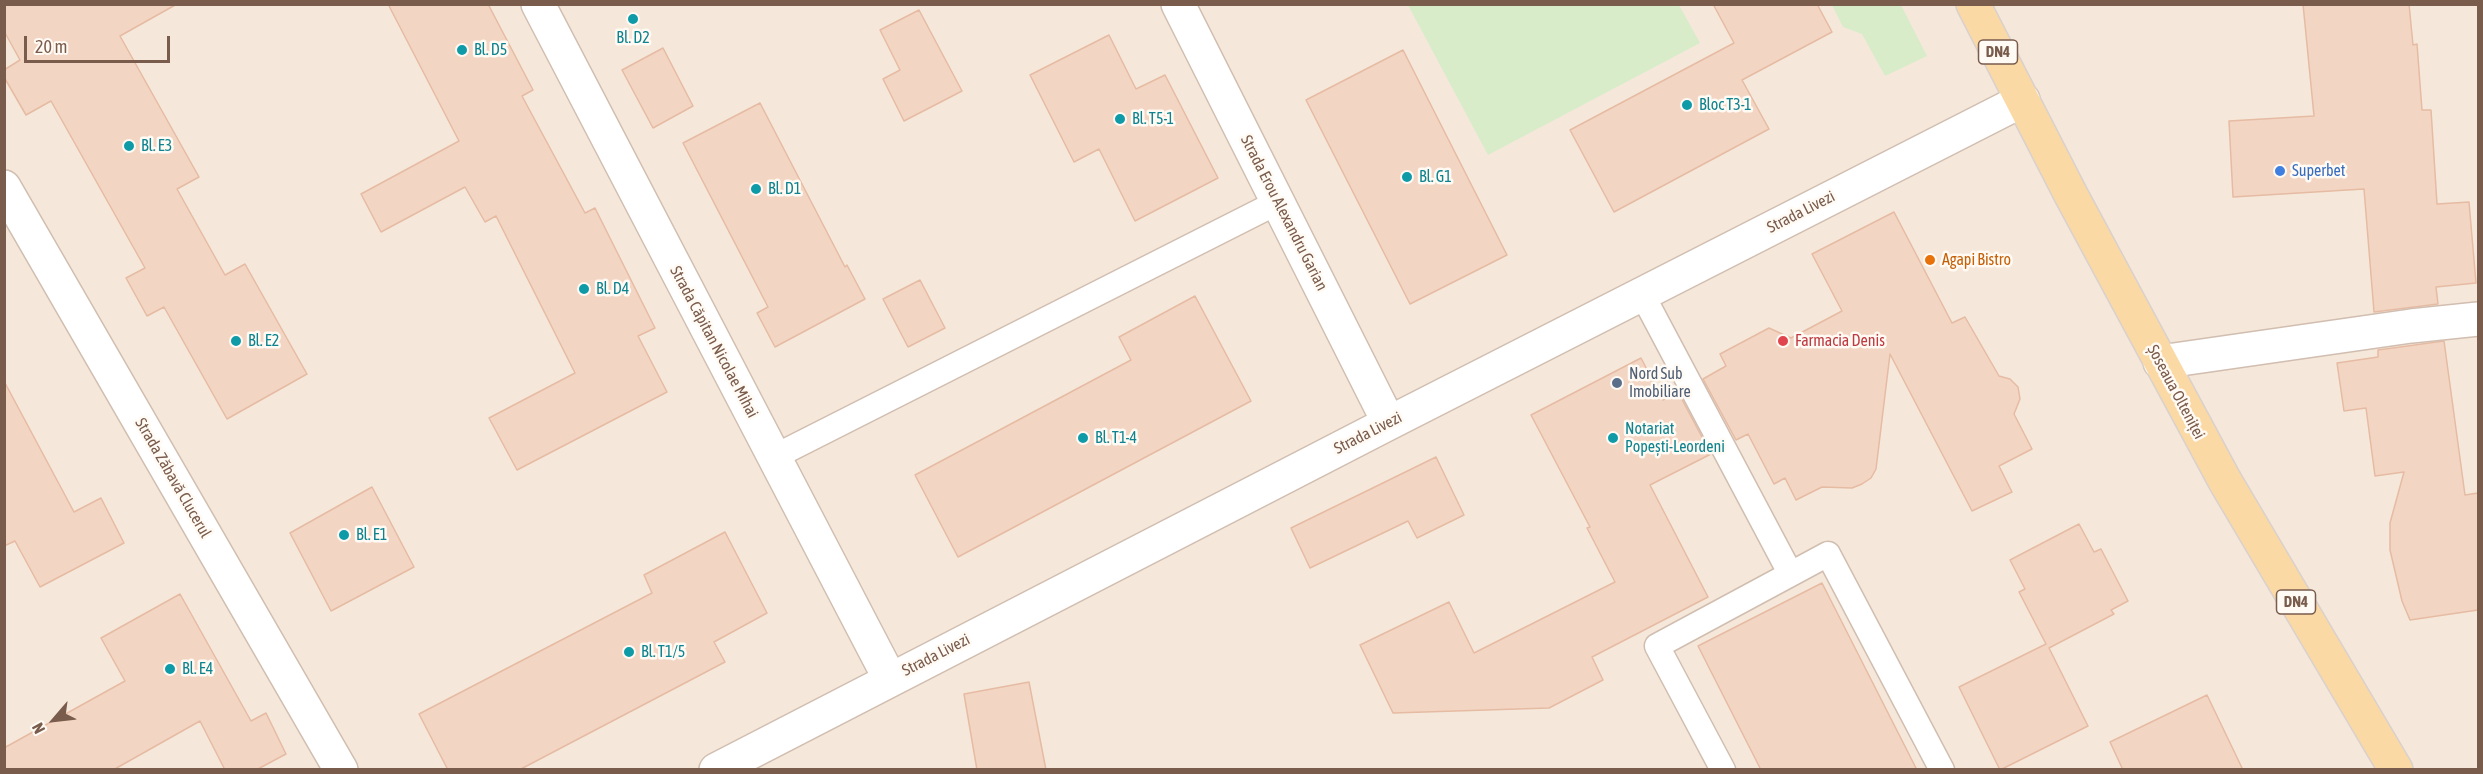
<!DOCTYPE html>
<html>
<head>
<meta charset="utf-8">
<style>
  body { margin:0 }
  #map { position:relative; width:2483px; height:774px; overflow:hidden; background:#fdf6ec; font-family:"Asap Condensed",sans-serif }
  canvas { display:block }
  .frame { position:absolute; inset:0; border:6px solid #7a5c4d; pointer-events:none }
  .north { position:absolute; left:24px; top:690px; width:60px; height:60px; -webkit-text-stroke:4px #fffaf3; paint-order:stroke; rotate:242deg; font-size:16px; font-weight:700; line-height:24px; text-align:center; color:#7a5c4d }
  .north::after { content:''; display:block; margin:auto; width:21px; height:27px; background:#7a5c4d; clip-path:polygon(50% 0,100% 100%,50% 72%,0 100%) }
  .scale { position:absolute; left:24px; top:36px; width:146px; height:27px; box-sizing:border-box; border:3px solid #7a5c4d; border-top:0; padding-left:8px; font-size:18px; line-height:21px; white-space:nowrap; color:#7a5c4d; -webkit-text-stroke:4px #fffaf3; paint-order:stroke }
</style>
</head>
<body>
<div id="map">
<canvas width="2483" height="774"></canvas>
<div class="frame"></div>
<div class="north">N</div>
<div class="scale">20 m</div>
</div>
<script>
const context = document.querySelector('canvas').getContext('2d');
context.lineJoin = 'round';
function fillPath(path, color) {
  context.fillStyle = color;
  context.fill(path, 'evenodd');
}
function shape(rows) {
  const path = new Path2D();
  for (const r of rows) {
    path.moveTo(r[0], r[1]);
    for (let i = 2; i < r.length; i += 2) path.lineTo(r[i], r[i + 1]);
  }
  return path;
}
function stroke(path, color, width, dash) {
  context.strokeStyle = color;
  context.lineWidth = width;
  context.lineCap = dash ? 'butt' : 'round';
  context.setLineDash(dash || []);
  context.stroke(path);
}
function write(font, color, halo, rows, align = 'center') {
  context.font = font + ' "Asap Condensed",sans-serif';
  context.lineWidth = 5;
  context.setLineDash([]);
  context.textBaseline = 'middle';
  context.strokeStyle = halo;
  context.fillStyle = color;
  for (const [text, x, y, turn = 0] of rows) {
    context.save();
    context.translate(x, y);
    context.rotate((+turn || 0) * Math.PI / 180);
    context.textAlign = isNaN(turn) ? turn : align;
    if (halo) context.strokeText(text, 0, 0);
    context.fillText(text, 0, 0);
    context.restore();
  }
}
const residential = shape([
  [5,5,2478,5,2478,769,5,769]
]);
const green = shape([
  [1408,5,1679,5,1700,43,1488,155],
  [1832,5,1901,5,1927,56,1885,76,1862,34,1843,27]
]);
const building = shape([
  [4,4,177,4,120,36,199,177,177,189,225,275,245,264,307,374,227,419,164,307,147,316,126,278,145,268,51,101,26,115,4,77,4,70,20,60,4,31,4,4],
  [388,4,488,4,533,90,522,96,585,213,595,208,655,328,638,336,667,392,517,470,489,418,575,373,496,216,485,222,465,187,381,232,361,194,459,141,388,4],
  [1713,4,1817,4,1832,32,1742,80,1769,129,1614,212,1570,130,1734,43,1713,4],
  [2303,4,2409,4,2413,45,2417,44,2422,110,2431,110,2437,204,2469,202,2476,283,2436,287,2438,304,2374,312,2364,189,2233,197,2229,121,2314,116,2303,4],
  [919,10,962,91,904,121,883,79,900,70,880,30,919,10],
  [1109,35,1136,89,1165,75,1218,178,1135,221,1099,149,1074,162,1030,75,1109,35],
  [663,48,693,106,653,128,622,70,663,48],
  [1403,50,1507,255,1410,304,1306,100,1403,50],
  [760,103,845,267,847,265,865,299,775,347,757,313,768,307,683,143,760,103],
  [1894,212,1952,323,1965,317,1999,376,2010,379,2018,387,2020,399,2014,414,2032,449,1999,466,2012,492,1972,511,1890,354,1876,469,1871,478,1862,484,1852,488,1822,487,1796,500,1785,478,1774,484,1748,434,1736,440,1703,379,1726,366,1720,354,1769,328,1791,338,1842,311,1812,254,1894,212],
  [920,280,945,328,908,347,883,299,920,280],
  [1195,296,1251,401,958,557,915,475,1131,360,1119,337,1195,296],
  [2444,341,2465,495,2478,493,2478,610,2410,620,2402,601,2390,550,2390,523,2404,472,2375,476,2366,408,2344,411,2337,363,2378,357,2378,350,2444,341],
  [1641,358,1663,400,1678,392,1711,454,1650,485,1708,597,1592,657,1603,680,1549,708,1393,713,1360,645,1449,602,1474,653,1615,582,1587,528,1590,527,1531,415,1641,358],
  [4,381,74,512,101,498,124,543,40,587,15,541,4,546,4,381],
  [1436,457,1464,515,1417,538,1408,521,1310,568,1291,528,1436,457],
  [372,487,414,567,331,611,290,533,372,487],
  [2079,524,2094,552,2101,549,2128,601,2111,610,2114,614,2049,648,2088,726,2000,770,1959,687,2046,644,2019,592,2025,589,2010,560,2079,524],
  [725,532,767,613,714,642,725,662,519,770,448,770,419,714,652,593,644,575,725,532],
  [1822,583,1917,770,1761,770,1698,646,1822,583],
  [180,594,251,721,266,713,286,754,256,770,225,770,200,721,113,770,4,770,4,748,125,681,101,638,180,594],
  [1029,682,1046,770,977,770,964,694,1029,682],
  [2207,695,2243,770,2123,770,2110,742,2207,695]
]);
const service = shape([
  [1642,294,1790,573],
  [774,457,1278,202],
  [1723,770,1657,646,1828,554,1942,770]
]);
const minor = shape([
  [538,4,890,679],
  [1178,4,1389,423],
  [4,187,341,770],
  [2160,362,2411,326,2478,319],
  [716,770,1389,423,2023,100]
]);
const primary = shape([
  [1973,4,2071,195,2225,481,2396,770]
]);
const markers = [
  [633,19,6,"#0f9aa8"],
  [462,50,6,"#0f9aa8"],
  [1687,105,6,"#0f9aa8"],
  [1120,119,6,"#0f9aa8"],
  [129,146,6,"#0f9aa8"],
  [2280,171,6,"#3f7fe0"],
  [1407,177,6,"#0f9aa8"],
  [756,189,6,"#0f9aa8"],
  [1930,260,6,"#e8710a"],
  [584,289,6,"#0f9aa8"],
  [236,341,6,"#0f9aa8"],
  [1783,341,6,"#e0444e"],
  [1617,383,6,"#5c6f8a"],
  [1083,438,6,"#0f9aa8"],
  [1613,438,6,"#0f9aa8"],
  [344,535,6,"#0f9aa8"],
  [629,652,6,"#0f9aa8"],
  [170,669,6,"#0f9aa8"]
];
const shields = [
  [1998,52,39],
  [2296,602,39]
];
const shieldNames = [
  ["DN4",1998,52],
  ["DN4",2296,602]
];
const cultureNames = [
  ["Bl. D2",633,38,"center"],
  ["Bl. D5",474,50],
  ["Bloc T3-1",1699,105],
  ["Bl. T5-1",1132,119],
  ["Bl. E3",141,146],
  ["Bl. G1",1419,177],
  ["Bl. D1",768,189],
  ["Bl. D4",596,289],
  ["Bl. E2",248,341],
  ["Notariat",1625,429],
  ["Popești-Leordeni",1625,447],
  ["Bl. T1-4",1095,438],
  ["Bl. E1",356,535],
  ["Bl. T1/5",641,652],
  ["Bl. E4",182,669]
];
const shopNames = [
  ["Superbet",2292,171]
];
const streetNames = [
  ["Strada Livezi",1801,212,-27],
  ["Strada Erou Alexandru Garian",1284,213,63],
  ["Strada Căpitan Nicolae Mihai",714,342,62],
  ["Șoseaua Olteniței",2176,392,62],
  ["Strada Livezi",1368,433,-27],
  ["Strada Zăbavă Clucerul",173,478,60],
  ["Strada Livezi",936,655,-27]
];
const foodNames = [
  ["Agapi Bistro",1942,260]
];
const healthNames = [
  ["Farmacia Denis",1795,341]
];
const serviceNames = [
  ["Nord Sub",1629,374],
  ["Imobiliare",1629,392]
];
fillPath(residential, '#f5e8da');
fillPath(green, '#d8ecc9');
fillPath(building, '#f3d5c3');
stroke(building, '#e6bba3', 1.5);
stroke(service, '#d1beb0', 27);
stroke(minor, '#d1beb0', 36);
stroke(primary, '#dad1cd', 36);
stroke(service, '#fff', 24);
stroke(minor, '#fff', 33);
stroke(primary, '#fbd9a5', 33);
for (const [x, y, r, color] of markers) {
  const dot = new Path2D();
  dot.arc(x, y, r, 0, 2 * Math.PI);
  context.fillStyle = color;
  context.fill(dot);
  stroke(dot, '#fffaf3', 2);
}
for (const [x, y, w] of shields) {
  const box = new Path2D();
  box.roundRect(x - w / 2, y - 12, w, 24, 4.5);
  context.fillStyle = '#fffaf3';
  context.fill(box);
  stroke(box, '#7a5c4d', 1.5);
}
write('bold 15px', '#7a5c4d', null, shieldNames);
write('16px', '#0d838f', '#fffaf3', cultureNames, 'left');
write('16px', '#366cbe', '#fffaf3', shopNames, 'left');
write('16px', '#7a5c4d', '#fffaf3', streetNames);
write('16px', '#c56008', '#fffaf3', foodNames, 'left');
write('16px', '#be3a42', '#fffaf3', healthNames, 'left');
write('16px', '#4e5e75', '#fffaf3', serviceNames, 'left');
</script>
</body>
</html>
